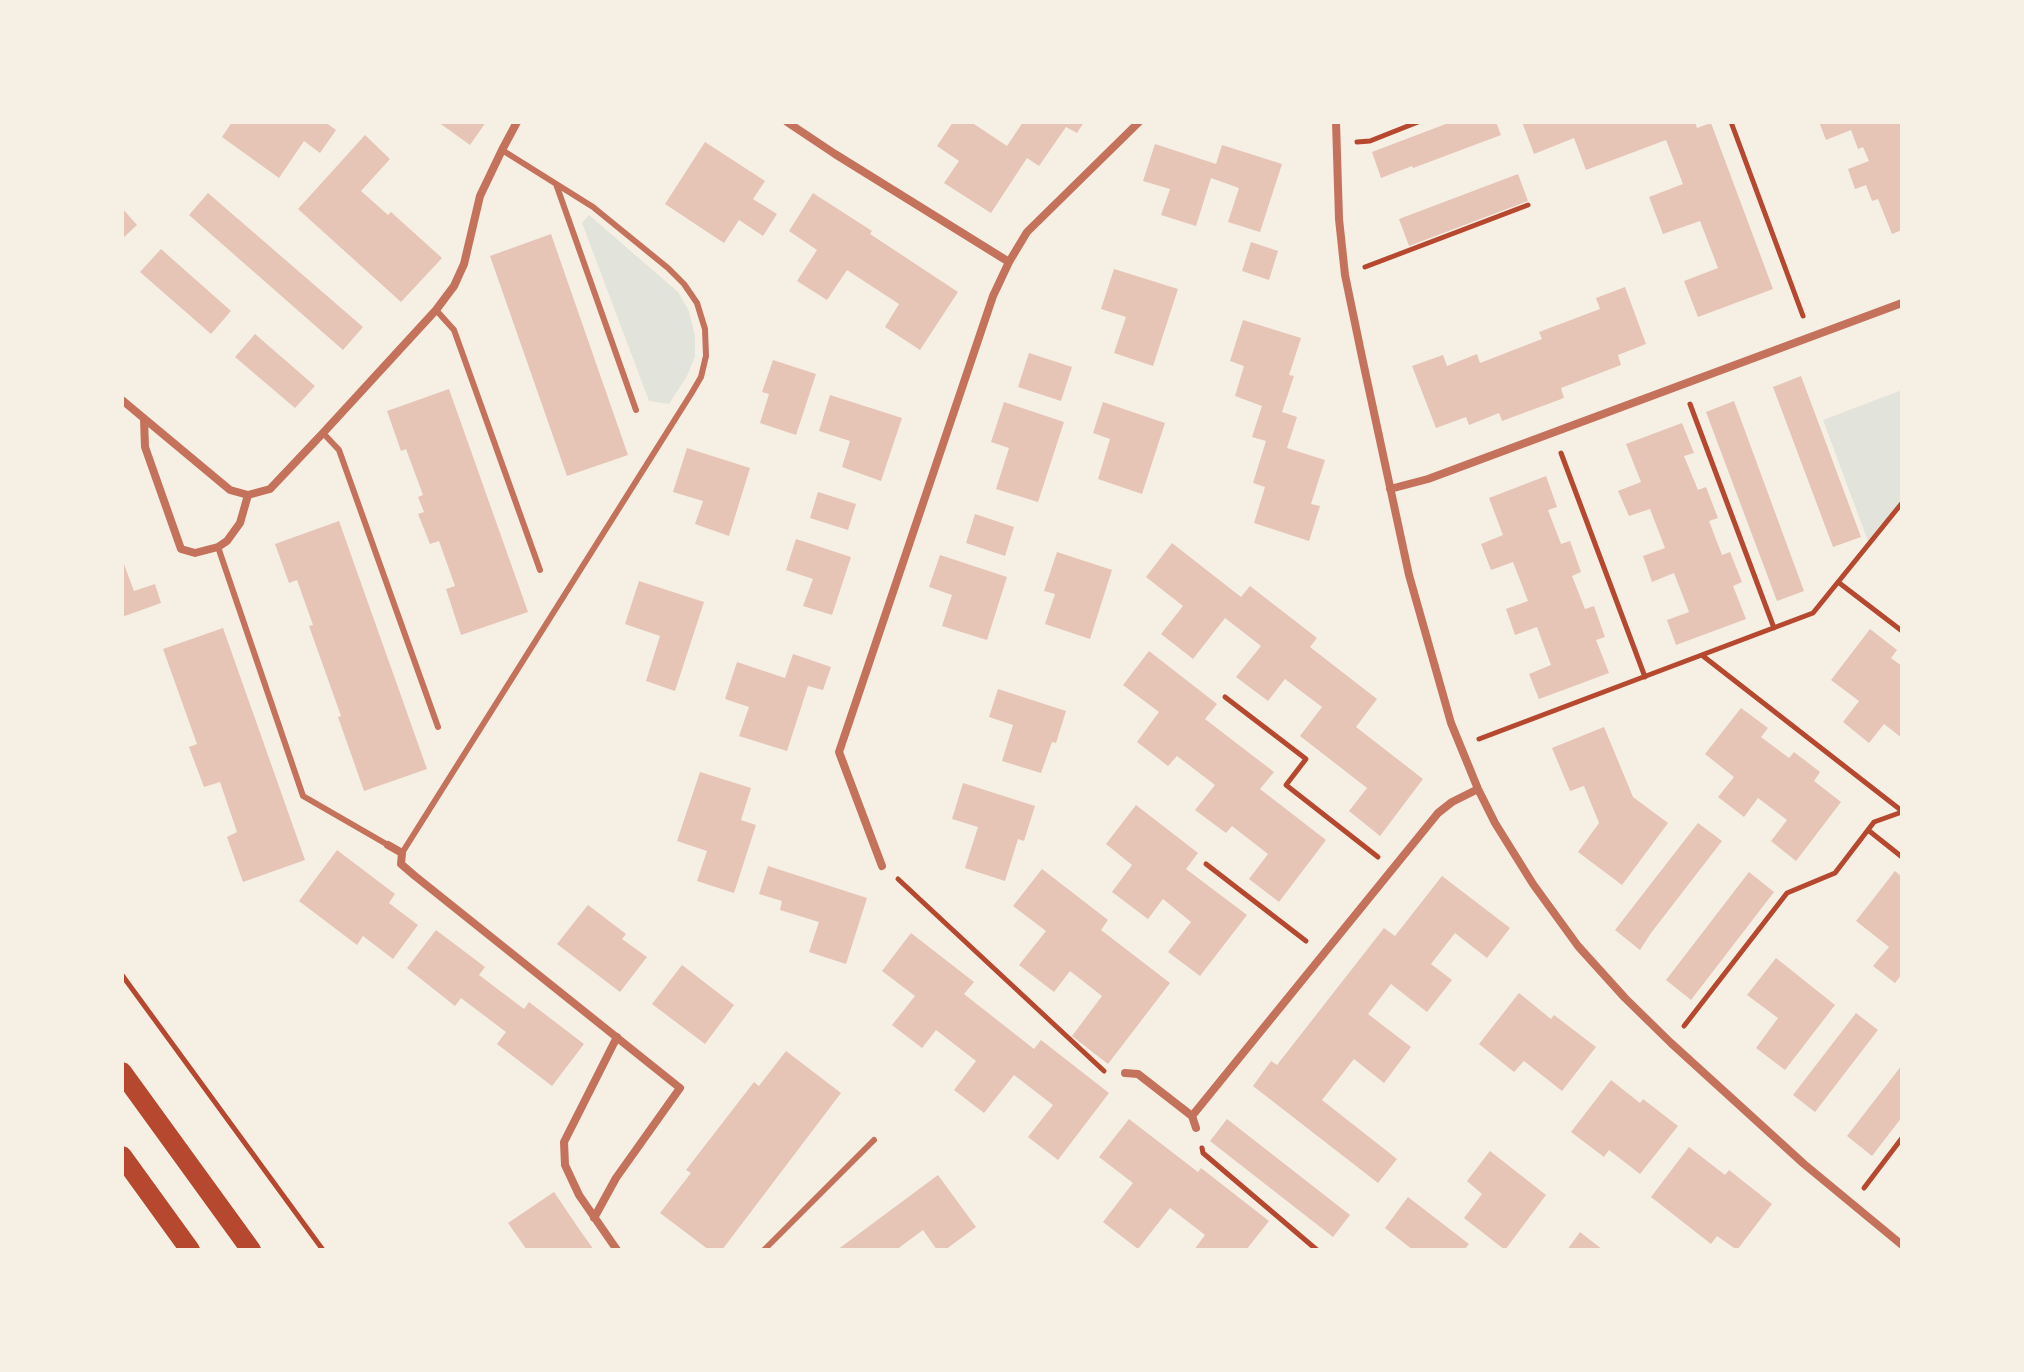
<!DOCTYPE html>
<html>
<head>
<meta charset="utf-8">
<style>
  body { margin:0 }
  #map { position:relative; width:2024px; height:1372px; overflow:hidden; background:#f6efe4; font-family:"Source Sans 3",sans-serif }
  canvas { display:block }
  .frame { position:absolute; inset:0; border:124px solid #f6efe4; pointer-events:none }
</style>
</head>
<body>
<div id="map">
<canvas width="2024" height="1372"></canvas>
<div class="frame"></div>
</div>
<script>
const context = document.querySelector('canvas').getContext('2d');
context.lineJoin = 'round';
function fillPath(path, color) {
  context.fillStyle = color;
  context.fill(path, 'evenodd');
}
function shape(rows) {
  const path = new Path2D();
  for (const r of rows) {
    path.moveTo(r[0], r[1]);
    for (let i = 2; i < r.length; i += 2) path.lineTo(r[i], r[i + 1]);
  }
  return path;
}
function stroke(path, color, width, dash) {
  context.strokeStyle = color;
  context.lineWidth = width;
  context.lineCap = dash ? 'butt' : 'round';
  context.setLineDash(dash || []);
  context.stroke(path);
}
const green = shape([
  [589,215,678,292,689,311,695,336,695,356,687,376,669,404,649,401,582,223],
  [1902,390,1902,503,1869,544,1823,420]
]);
const building = shape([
  [232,122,325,122,336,130,320,153,304,141,279,178,222,137],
  [438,122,486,122,470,145],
  [953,122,971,122,1007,146,1023,122,1084,122,1077,133,1066,127,1039,166,1027,158,991,213,944,183,959,161,937,146],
  [1451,122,1496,122,1501,135,1413,168,1412,166,1381,178,1372,152],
  [1522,122,1695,122,1697,128,1711,123,1773,289,1698,317,1684,281,1718,268,1700,221,1663,234,1649,197,1683,184,1666,140,1586,170,1574,138,1534,154],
  [1819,122,1902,122,1902,230,1892,234,1878,199,1872,201,1866,185,1855,189,1848,169,1869,161,1863,147,1858,149,1851,130,1826,140],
  [365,135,390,159,361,191,388,215,391,212,442,258,401,302,298,209],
  [705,142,765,181,753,199,777,214,763,236,739,220,724,243,665,204],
  [1155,144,1216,164,1222,145,1282,164,1260,232,1228,222,1239,188,1211,178,1196,226,1161,215,1170,189,1143,181],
  [1518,174,1528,201,1409,246,1399,219],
  [208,193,363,327,343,350,189,215],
  [813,193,872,231,870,234,958,292,920,350,885,327,899,304,847,270,827,300,797,281,817,250,789,231],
  [122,208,137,225,122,239],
  [551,234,628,455,567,476,490,256],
  [1251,242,1278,251,1269,280,1242,271],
  [161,249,231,311,211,334,140,272],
  [1114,269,1178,289,1153,366,1114,353,1126,317,1101,309],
  [1625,287,1646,344,1618,355,1621,365,1561,388,1564,398,1502,421,1499,413,1469,425,1466,417,1436,428,1412,366,1443,355,1447,366,1477,354,1480,363,1542,339,1539,332,1600,309,1596,298],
  [1243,320,1301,338,1289,375,1294,376,1282,412,1297,417,1287,448,1325,460,1311,504,1320,506,1309,541,1254,523,1265,487,1253,483,1266,441,1252,437,1262,406,1235,396,1244,366,1230,361],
  [255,334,315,386,295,408,235,357],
  [1029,353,1072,367,1061,401,1018,387],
  [773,360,816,374,796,435,760,423,769,394,762,392],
  [1801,376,1861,537,1833,547,1773,387],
  [449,389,528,612,461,635,446,589,455,586,439,541,430,544,418,514,424,512,418,497,423,495,406,449,401,451,387,411],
  [830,395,902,418,881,481,842,467,850,441,819,431],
  [1734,401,1804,591,1777,601,1706,412],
  [1004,402,1064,422,1038,502,996,489,1009,448,991,442],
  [1103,402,1165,423,1142,494,1098,479,1110,439,1093,433],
  [1682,423,1694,453,1684,456,1698,490,1706,487,1718,518,1709,521,1722,555,1730,552,1742,582,1733,586,1746,619,1676,645,1667,620,1689,612,1674,573,1652,582,1643,556,1665,548,1650,509,1629,516,1618,491,1641,482,1626,444],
  [687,448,750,468,729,536,695,524,703,501,673,492],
  [1546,476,1557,507,1548,510,1561,544,1570,541,1581,572,1572,576,1585,609,1594,606,1605,637,1596,640,1609,673,1539,699,1529,674,1551,665,1537,627,1515,635,1506,609,1528,601,1513,562,1491,570,1481,544,1503,535,1489,498],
  [818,492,856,504,848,530,810,518],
  [975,514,1014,527,1005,556,966,543],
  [339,521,427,769,364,791,338,717,341,716,309,626,313,625,297,580,289,583,275,544],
  [796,539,851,557,832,615,803,606,813,579,786,570],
  [1172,543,1241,597,1250,586,1317,638,1310,647,1377,699,1356,727,1423,779,1380,836,1349,811,1367,788,1300,736,1322,707,1285,679,1268,701,1236,677,1261,646,1225,618,1193,659,1161,634,1183,606,1146,577],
  [1057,552,1112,570,1090,639,1045,624,1055,594,1044,591],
  [940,555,1007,577,987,640,942,626,952,595,929,587],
  [122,559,134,591,155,584,161,603,122,617],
  [639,581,704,602,675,691,646,681,660,636,625,624],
  [223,628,305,860,243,882,227,837,237,832,220,782,204,787,189,747,197,744,163,649],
  [1870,629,1897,650,1891,658,1902,666,1902,738,1884,724,1869,743,1843,722,1859,701,1831,680],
  [1149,651,1217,704,1205,719,1274,772,1260,789,1326,840,1279,902,1249,879,1268,854,1232,826,1226,833,1195,810,1215,785,1177,756,1168,766,1137,742,1159,712,1123,685],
  [793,654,831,667,823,690,808,686,787,751,739,736,749,707,725,699,737,662,785,678],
  [998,689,1066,711,1056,743,1052,742,1041,773,1002,761,1013,725,989,717],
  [1741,708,1768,728,1761,737,1789,758,1794,752,1820,772,1814,781,1841,802,1796,861,1771,841,1787,820,1758,798,1744,817,1718,797,1734,777,1705,754],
  [1604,727,1633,797,1668,823,1622,885,1578,852,1599,823,1584,786,1570,791,1552,748],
  [700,772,751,788,741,820,756,825,734,893,697,881,707,851,677,841],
  [963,783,1035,806,1024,841,1018,839,1005,881,965,868,978,827,952,819],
  [1136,805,1198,853,1186,869,1247,915,1200,976,1168,952,1191,922,1163,899,1148,919,1112,892,1132,865,1106,844],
  [1698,823,1722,841,1651,933,1640,950,1615,930],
  [337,850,395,894,389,903,418,925,393,959,363,936,357,945,299,901],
  [768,866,867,898,846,964,809,952,819,922,780,910,782,901,759,894],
  [1042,869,1108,920,1101,930,1170,983,1108,1064,1072,1036,1102,996,1070,971,1054,992,1019,965,1046,931,1013,906],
  [1895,871,1902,877,1902,974,1895,983,1873,966,1889,947,1856,921],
  [1749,872,1774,892,1691,1000,1666,980],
  [1442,876,1510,928,1487,958,1455,933,1431,964,1452,980,1427,1012,1391,984,1368,1014,1411,1047,1384,1083,1354,1059,1322,1100,1397,1159,1378,1183,1253,1086,1271,1061,1277,1065,1384,928,1395,936],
  [588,905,626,934,622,939,647,957,620,992,557,944],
  [436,930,485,967,479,975,524,1009,529,1002,584,1044,552,1086,497,1044,506,1032,461,998,455,1006,407,968],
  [911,933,974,982,964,994,1034,1049,1041,1040,1109,1093,1058,1160,1028,1137,1053,1105,1014,1075,984,1113,954,1090,976,1061,936,1030,922,1048,892,1025,915,996,882,971],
  [1776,958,1835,1005,1785,1070,1756,1048,1778,1018,1747,995],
  [682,965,734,1005,705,1044,652,1004],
  [1519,993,1551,1019,1554,1015,1596,1047,1562,1091,1524,1061,1514,1072,1479,1044],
  [1856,1013,1878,1030,1815,1112,1793,1095],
  [786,1051,841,1093,722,1250,709,1250,660,1213,691,1173,686,1170,754,1082,759,1086],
  [1902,1065,1902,1117,1872,1156,1847,1136],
  [1611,1080,1640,1103,1643,1099,1678,1126,1640,1174,1609,1150,1604,1157,1571,1132],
  [1129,1119,1198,1172,1201,1168,1269,1221,1246,1250,1194,1250,1205,1235,1170,1208,1138,1249,1103,1222,1133,1183,1099,1157],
  [1227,1119,1350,1215,1333,1237,1210,1141],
  [1689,1147,1725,1175,1729,1170,1772,1204,1737,1250,1717,1236,1711,1244,1651,1197],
  [1490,1151,1546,1195,1505,1250,1464,1218,1482,1194,1467,1181],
  [938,1175,976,1227,945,1250,937,1250,923,1230,896,1250,837,1250],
  [554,1192,579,1229,594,1250,527,1250,508,1223],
  [1408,1197,1469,1244,1464,1250,1413,1250,1385,1228],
  [1580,1232,1603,1250,1567,1250]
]);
const path = shape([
  [1731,122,1803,316],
  [1357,142,1370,141,1418,122],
  [1365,267,1528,205],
  [1690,404,1774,628],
  [1561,453,1645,677],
  [1838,582,1902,631],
  [1703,656,1902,811],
  [1225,697,1306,759,1286,785,1378,857],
  [1479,739,1813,613,1902,503],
  [1868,830,1902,857],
  [1206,864,1306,941],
  [898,879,1104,1071],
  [122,975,323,1250],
  [1684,1026,1787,893,1835,873,1874,822,1902,812],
  [1202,1148,1203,1153,1317,1250],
  [1864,1188,1902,1138]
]);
const service = shape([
  [556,184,636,410],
  [436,310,454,330,540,570],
  [323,433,339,450,438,727],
  [218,547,303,796,388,845],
  [402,853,691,394,701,377,706,356,705,329,697,303,684,284,668,268,593,207,502,150],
  [764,1250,874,1140]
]);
const minor = shape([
  [787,122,835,154,1009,262],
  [1336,122,1339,219,1345,275,1362,357,1409,575,1451,723,1478,789,1495,823,1533,884,1578,946,1625,998,1671,1043,1804,1164,1902,1245],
  [122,400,230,490,248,495],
  [144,419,145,447,181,549,195,553,218,547,227,541,240,523,248,495,270,489,323,433,436,310,454,286,464,264,480,196,502,150,517,122],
  [1390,489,1428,479,1902,303],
  [388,845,402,853,401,864,415,876,680,1088,616,1178,594,1218],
  [882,866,839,752,993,296,1009,262,1027,232,1139,122],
  [1125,1073,1138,1074,1192,1116],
  [1196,1128,1192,1116,1438,813,1452,802,1478,789],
  [617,1250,579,1195,565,1165,564,1142,617,1037]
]);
const primary = shape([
  [122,1072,251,1250],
  [122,1156,190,1250]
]);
fillPath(green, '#e2e4dc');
fillPath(building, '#e6c5b7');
stroke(path, '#b5482f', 5);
stroke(service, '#c5725c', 6);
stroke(minor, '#c5725c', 8);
stroke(primary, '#b5482f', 20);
</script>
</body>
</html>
